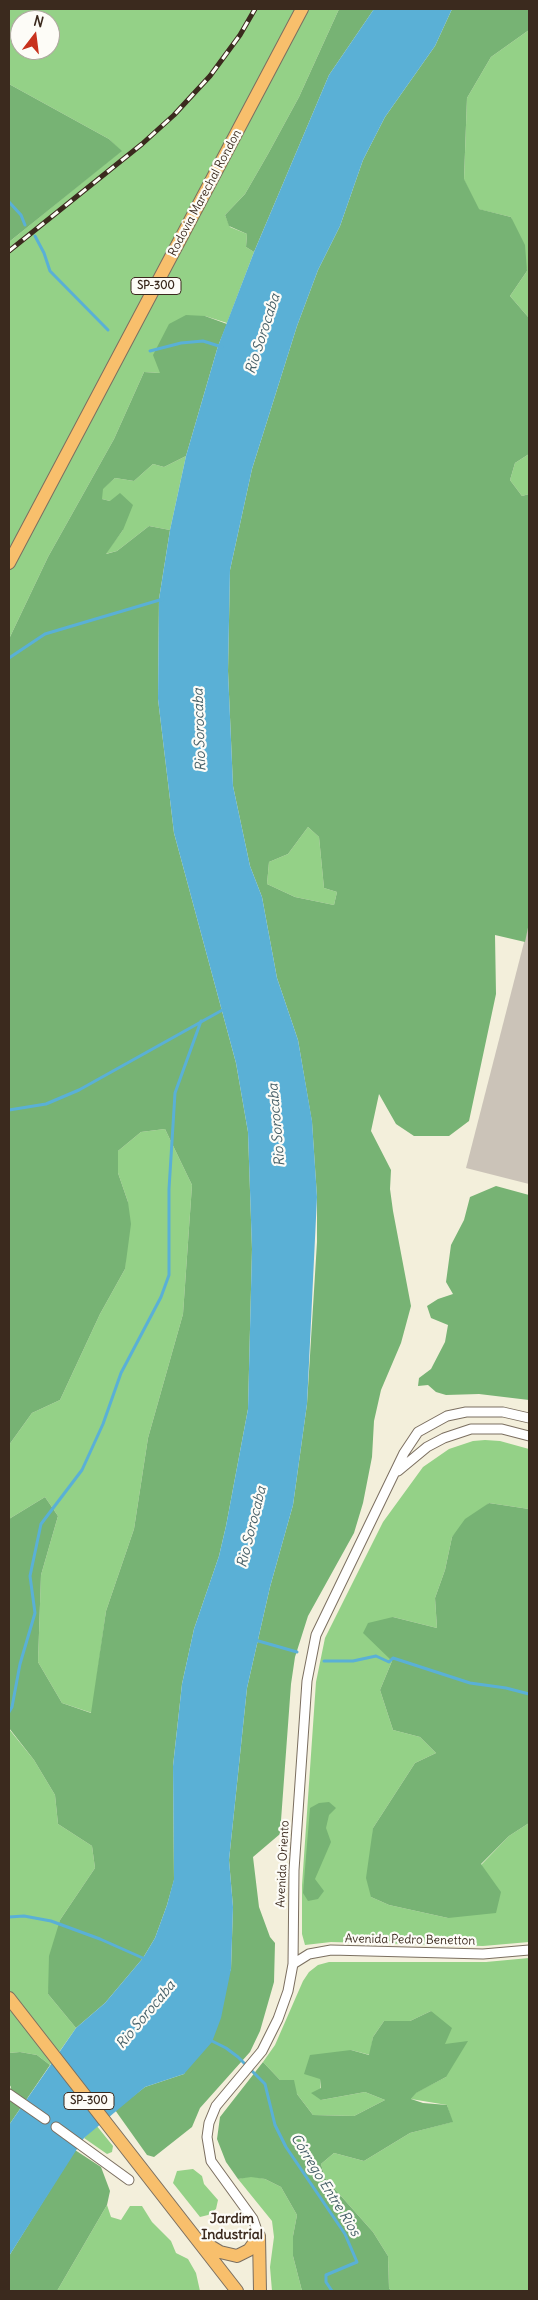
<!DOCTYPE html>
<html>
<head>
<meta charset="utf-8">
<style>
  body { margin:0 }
  #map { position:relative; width:538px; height:2300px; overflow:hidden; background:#f3efdb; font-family:Delius,sans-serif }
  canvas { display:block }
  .frame { position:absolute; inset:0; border:10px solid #3b2a1e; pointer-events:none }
  .north { position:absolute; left:10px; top:10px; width:50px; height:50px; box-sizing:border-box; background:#fdfcf7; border:1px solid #afa8a0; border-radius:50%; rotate:15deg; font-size:14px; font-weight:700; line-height:20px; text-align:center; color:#3b2a1e }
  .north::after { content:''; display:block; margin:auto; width:18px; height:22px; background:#c8321e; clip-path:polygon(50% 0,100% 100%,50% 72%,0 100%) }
</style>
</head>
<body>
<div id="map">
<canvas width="538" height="2300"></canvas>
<div class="frame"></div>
<div class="north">N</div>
</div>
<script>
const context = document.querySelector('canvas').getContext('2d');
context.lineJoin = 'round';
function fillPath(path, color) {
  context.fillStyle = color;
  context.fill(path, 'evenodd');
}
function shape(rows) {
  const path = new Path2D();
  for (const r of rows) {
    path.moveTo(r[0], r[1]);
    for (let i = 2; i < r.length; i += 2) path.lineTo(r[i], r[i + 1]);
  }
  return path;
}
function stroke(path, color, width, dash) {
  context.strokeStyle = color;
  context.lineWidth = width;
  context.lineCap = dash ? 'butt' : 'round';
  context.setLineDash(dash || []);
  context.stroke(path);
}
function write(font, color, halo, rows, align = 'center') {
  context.font = font + ' Delius,sans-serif';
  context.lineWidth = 4.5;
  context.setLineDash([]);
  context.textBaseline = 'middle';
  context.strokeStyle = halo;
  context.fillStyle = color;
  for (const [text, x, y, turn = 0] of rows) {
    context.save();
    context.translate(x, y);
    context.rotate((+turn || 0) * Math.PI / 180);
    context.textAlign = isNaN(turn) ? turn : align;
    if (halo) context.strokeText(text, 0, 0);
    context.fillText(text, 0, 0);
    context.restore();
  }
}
const industrial = shape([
  [529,923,529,1184,466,1168]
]);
const green = shape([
  [9,9,339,9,299,97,268,154,245,194,225,215,230,227,247,234,246,247,254,252,227,323,205,316,160,373,144,372,114,439,48,557,9,639,9,242,121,151,109,139,9,84],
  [20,20,50,20,50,50,20,50],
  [529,30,529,318,510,296,527,271,511,217,478,209,464,180,467,98,491,57],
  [529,454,529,494,522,496,510,480,515,463],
  [186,456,170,530,149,526,117,551,105,554,123,530,110,501,102,499,102,489,115,478,134,481,153,464,164,467],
  [308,827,319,837,324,888,337,892,334,905,295,897,267,884,269,862,288,854],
  [165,1129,192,1185,183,1314,148,1438,134,1529,106,1611,92,1713,62,1703,38,1662,41,1575,58,1516,45,1497,9,1519,9,1445,32,1413,60,1400,100,1314,125,1269,128,1202,118,1173,118,1151,141,1132],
  [485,1440,500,1441,529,1449,529,1509,489,1503,452,1537,445,1570,435,1598,437,1628,393,1617,392,1661,380,1690,393,1730,420,1737,436,1753,415,1763,373,1828,371,1897,389,1905,448,1918,485,1872,481,1865,509,1836,529,1823,529,1942,483,1946,331,1942,305,1945,302,1934,302,1885,316,1682,325,1638,383,1522,423,1467,449,1449,473,1441],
  [9,1729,34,1760,55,1795,58,1824,92,1846,95,1868,60,1920,48,1994,76,2028,50,2065,37,2055,20,2052,9,2053],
  [529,1958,529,2291,391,2291,389,2288,388,2256,373,2232,325,2178,321,2164,334,2153,364,2161,410,2133,452,2122,447,2105,411,2099,415,2093,446,2077,444,2044,431,2011,410,2021,384,2021,373,2037,370,2055,351,2050,320,2078,321,2100,365,2092,385,2100,354,2116,313,2115,297,2094,280,2080,263,2062,275,2045,303,1981,309,1972,318,1965,329,1962,486,1962],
  [96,2125,113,2146,112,2152,107,2154,84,2138],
  [193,2169,202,2176,204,2184,218,2200,216,2209,208,2215,200,2217,173,2183,177,2171],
  [251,2176,265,2179,281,2187,297,2215,293,2236,293,2256,302,2291,272,2291,270,2267,274,2237,272,2221,238,2179],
  [107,2205,111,2217,121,2220,130,2206,142,2206,152,2222,171,2241,176,2253,188,2259,196,2273,200,2291,57,2291]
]);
const forest = shape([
  [339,9,374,9,329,75,254,252,246,247,247,234,229,226,225,215,245,194,268,154,299,97],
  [452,9,529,9,529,30,491,57,467,98,464,179,479,209,511,217,525,245,527,271,510,296,529,318,529,454,515,463,510,480,522,496,529,494,529,923,525,942,495,935,496,994,469,1121,449,1136,414,1136,396,1124,379,1094,371,1131,391,1170,390,1189,393,1211,411,1306,401,1343,381,1390,374,1421,372,1457,363,1503,354,1533,308,1616,295,1657,291,1684,280,1834,253,1857,259,1907,270,1937,275,1943,274,1982,260,2031,250,2052,200,2108,192,2127,154,2157,147,2155,115,2110,145,2087,184,2074,231,1969,233,1907,229,1860,247,1688,270,1587,293,1505,307,1404,317,1242,317,1197,312,1122,298,1040,277,978,262,897,250,866,233,786,228,671,230,570,252,469,297,326,318,270,340,226,363,160,385,117,435,46],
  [308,827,319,837,324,888,337,892,334,905,295,897,267,884,269,862,288,854],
  [9,84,109,139,122,151,9,242],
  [186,315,205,316,227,324,218,346,186,456,164,467,153,464,134,481,115,478,103,489,102,499,110,501,120,493,133,505,123,530,106,554,117,551,149,526,170,530,159,599,158,699,174,833,236,1063,248,1132,252,1249,248,1409,226,1526,219,1556,194,1629,182,1684,173,1766,174,1880,167,1905,155,1938,143,1958,105,2003,76,2028,48,1994,49,1956,60,1920,95,1868,92,1846,58,1824,55,1795,34,1760,9,1728,9,1519,45,1497,58,1516,41,1575,38,1662,62,1703,91,1713,106,1611,134,1529,148,1438,183,1314,192,1185,165,1129,141,1132,118,1151,118,1173,128,1202,131,1224,125,1269,100,1314,60,1400,32,1413,9,1445,9,639,48,557,114,439,144,372,160,373,153,355,169,324],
  [496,1186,529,1195,529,1400,479,1394,446,1395,436,1392,428,1385,418,1386,419,1378,431,1369,445,1342,448,1325,431,1318,427,1306,438,1299,453,1294,446,1282,451,1245,464,1220,470,1197],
  [489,1503,529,1509,529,1823,509,1836,481,1864,501,1892,496,1913,448,1918,389,1905,371,1897,366,1878,373,1828,415,1763,436,1753,420,1737,393,1730,380,1690,392,1661,363,1633,368,1623,393,1617,437,1628,435,1598,445,1570,452,1537,465,1519],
  [329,1802,336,1808,329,1815,326,1828,331,1842,315,1879,324,1891,318,1899,308,1901,303,1893,310,1808,319,1803],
  [431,2011,452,2028,445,2044,468,2041,446,2077,416,2093,411,2099,423,2103,447,2105,453,2122,410,2133,364,2161,334,2153,321,2164,325,2178,373,2232,388,2256,389,2288,391,2291,302,2291,293,2256,293,2236,297,2215,281,2187,265,2179,251,2177,238,2179,226,2162,217,2139,220,2117,263,2062,280,2080,294,2080,297,2094,313,2115,354,2116,385,2100,365,2092,321,2100,311,2093,321,2088,320,2079,304,2074,310,2055,351,2050,369,2055,373,2037,384,2021,410,2021],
  [20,2052,37,2055,50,2065,9,2125,9,2092,11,2087,9,2084,9,2053],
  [75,2150,101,2167,110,2191,107,2205,57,2291,9,2291,9,2256]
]);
const water = shape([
  [374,9,452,9,435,46,385,117,363,160,340,226,318,270,297,326,252,469,230,570,228,671,233,786,250,866,262,897,277,978,298,1040,312,1121,317,1197,307,1404,293,1505,270,1587,247,1688,229,1860,233,1907,231,1969,221,2018,212,2042,184,2074,145,2087,84,2138,9,2256,9,2125,76,2028,105,2003,143,1958,155,1938,167,1905,174,1879,173,1766,182,1684,194,1629,219,1556,226,1526,248,1409,252,1249,248,1132,236,1063,174,833,158,699,159,599,170,530,186,456,218,346,254,252,329,75]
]);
const stream = shape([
  [9,202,21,215,25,225],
  [35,236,44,253,50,271,108,330],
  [150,351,181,343,203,341,222,347],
  [9,658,45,634,163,599],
  [9,1110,46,1104,79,1090,226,1008],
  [255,1640,297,1652],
  [324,1661,353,1661,376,1656,389,1662,393,1658,470,1683,506,1688,529,1694],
  [9,1712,12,1707,20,1664,35,1613,30,1576,41,1524,82,1470,103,1424,121,1373,161,1297,169,1275,169,1189,175,1093,201,1021],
  [9,1917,24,1916,51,1921,100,1939,145,1959],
  [210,2040,226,2048,238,2057,265,2084,275,2125,286,2147,345,2234,357,2262,326,2275,326,2282,332,2291]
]);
const street = shape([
  [398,1471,427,1447,444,1438,471,1429,502,1429,529,1436],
  [293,1964,309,1954,331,1950,483,1954,529,1950],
  [9,2094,45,2119],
  [56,2127,129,2180],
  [259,2236,253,2219,211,2161,207,2137,209,2123,216,2106,262,2051,278,2019,288,1991,293,1964,294,1870,307,1681,316,1635,404,1453,418,1432,447,1416,466,1412,503,1412,529,1418]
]);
const primary = shape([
  [9,563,302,9],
  [9,1998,237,2291],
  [259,2236,260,2291],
  [202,2241,220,2252,237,2256,249,2250,259,2236]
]);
const rail = shape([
  [9,251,142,144,174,115,210,76,240,35,255,9]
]);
const shields = [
  [156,286,50],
  [89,2101,50]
];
const shieldNames = [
  ["SP-300",156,286],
  ["SP-300",89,2101]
];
const streetNames = [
  ["Rodovia Marechal Rondon",205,193,-62],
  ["Avenida Oriento",283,1864,-87],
  ["Avenida Pedro Benetton",410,1940,1]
];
const waterNames = [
  ["Rio Sorocaba",263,334,-72],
  ["Rio Sorocaba",200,730,-92],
  ["Rio Sorocaba",277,1125,-95],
  ["Rio Sorocaba",252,1527,-76],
  ["Rio Sorocaba",146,2015,-50],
  ["Córrego Entre Rios",325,2185,58]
];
const neighbourhoodNames = [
  ["Jardim",232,2219],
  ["Industrial",232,2235]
];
fillPath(industrial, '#cbc3b8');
fillPath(green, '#94d187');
fillPath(forest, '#77b374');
fillPath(water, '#5ab0d6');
stroke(stream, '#5ab0d6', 3);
stroke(street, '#7b6f60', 11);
stroke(primary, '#7b6f60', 14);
stroke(street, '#fff', 9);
stroke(primary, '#f8bf6c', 12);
stroke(rail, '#3b2a1e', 5);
stroke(rail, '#fdfcf7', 3, [9]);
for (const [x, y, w] of shields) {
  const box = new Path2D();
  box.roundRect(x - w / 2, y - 8.5, w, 17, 4);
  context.fillStyle = '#fdfcf7';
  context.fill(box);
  stroke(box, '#3b2a1e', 1);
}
write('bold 11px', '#3b2a1e', null, shieldNames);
write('12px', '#3b2a1e', '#fdfcf7', streetNames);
write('italic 14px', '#476068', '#fdfcf7', waterNames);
write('bold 14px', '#3b2a1e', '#fdfcf7', neighbourhoodNames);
</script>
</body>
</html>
